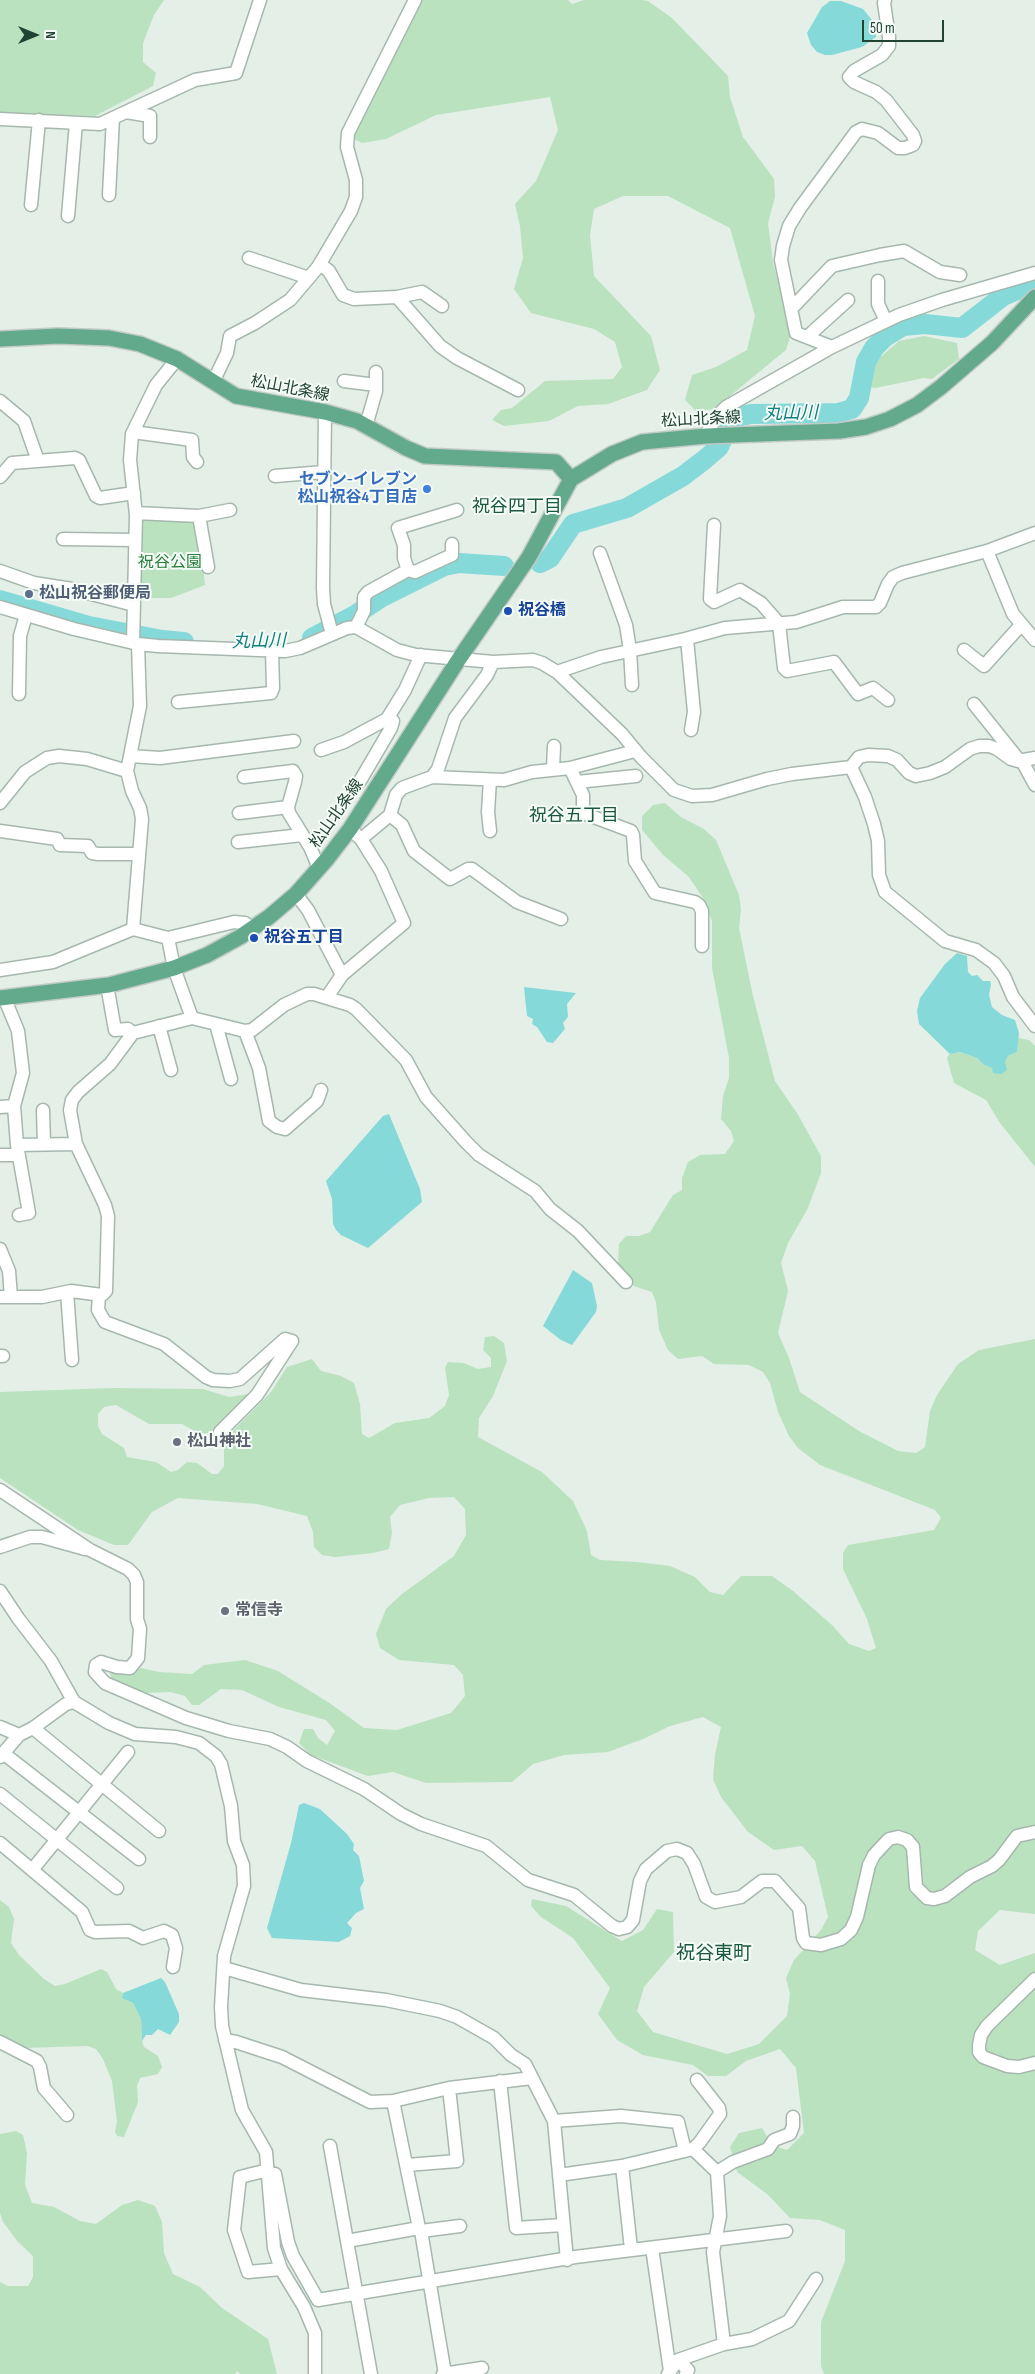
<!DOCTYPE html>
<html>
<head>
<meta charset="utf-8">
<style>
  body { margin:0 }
  #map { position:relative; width:1035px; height:2374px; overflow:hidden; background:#e4efe8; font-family:"Sofia Sans Condensed",sans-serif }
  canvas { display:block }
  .north { position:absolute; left:10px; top:10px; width:50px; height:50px; -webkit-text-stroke:4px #f5fbf7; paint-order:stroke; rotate:90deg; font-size:14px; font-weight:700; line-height:20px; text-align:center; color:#214334 }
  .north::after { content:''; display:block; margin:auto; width:18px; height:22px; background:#214334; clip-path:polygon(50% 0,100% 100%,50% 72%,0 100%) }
  .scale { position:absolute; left:862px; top:20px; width:82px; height:22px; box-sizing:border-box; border:2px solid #214334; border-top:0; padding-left:6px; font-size:15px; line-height:18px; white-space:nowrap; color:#214334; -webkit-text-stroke:4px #f5fbf7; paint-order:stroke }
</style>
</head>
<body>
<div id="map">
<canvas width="1035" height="2374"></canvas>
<div class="north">N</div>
<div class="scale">50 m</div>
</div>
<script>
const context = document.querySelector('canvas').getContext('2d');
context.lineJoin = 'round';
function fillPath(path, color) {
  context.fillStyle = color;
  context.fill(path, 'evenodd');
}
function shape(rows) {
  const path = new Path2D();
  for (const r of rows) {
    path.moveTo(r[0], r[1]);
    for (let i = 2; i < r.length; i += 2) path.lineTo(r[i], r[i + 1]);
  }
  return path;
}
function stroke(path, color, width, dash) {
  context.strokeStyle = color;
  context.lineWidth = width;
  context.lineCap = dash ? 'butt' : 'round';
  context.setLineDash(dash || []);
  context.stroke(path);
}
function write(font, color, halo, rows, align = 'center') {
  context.font = font + ' "Sofia Sans Condensed","Noto Sans JP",sans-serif';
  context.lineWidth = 4;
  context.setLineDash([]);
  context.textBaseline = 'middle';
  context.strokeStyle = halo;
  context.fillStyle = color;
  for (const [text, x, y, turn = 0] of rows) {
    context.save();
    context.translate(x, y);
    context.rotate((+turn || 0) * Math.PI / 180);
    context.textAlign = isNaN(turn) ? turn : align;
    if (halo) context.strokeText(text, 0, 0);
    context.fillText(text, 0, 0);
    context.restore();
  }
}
const green = shape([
  [0,0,164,0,154,15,143,43,143,62,156,73,153,86,95,116,0,113],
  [412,0,568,0,572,4,584,0,642,0,648,1,672,18,728,76,730,97,743,137,774,179,775,197,768,223,773,262,791,334,786,350,714,409,696,411,685,400,692,375,716,367,747,350,755,316,730,228,668,196,623,196,594,209,590,235,594,276,651,336,660,370,647,390,608,404,578,406,549,421,504,426,492,420,501,410,512,408,545,381,613,379,622,367,615,342,594,329,531,313,514,289,523,258,520,226,515,204,536,181,558,130,550,97,436,115,386,139,362,143,354,139,355,115],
  [924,336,957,343,959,359,932,379,924,378,875,388,862,385,878,359,899,341],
  [138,517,198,519,205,585,171,598,136,598],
  [665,803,681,817,704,829,716,840,739,895,741,910,739,928,753,996,775,1081,797,1113,821,1156,821,1173,808,1208,788,1243,781,1263,788,1291,778,1333,789,1358,800,1392,859,1431,898,1451,916,1453,925,1447,930,1411,937,1395,958,1364,979,1350,1035,1339,1035,1914,1000,1910,978,1931,975,1950,1000,1965,1035,1953,1035,2374,824,2374,821,2366,821,2322,845,2261,845,2230,820,2220,790,2218,767,2194,737,2172,730,2147,739,2133,762,2128,772,2145,787,2150,804,2133,796,2068,780,2049,746,2061,726,2076,708,2076,693,2065,643,2055,617,2040,598,2014,610,1988,573,1938,541,1917,531,1906,532,1899,566,1906,622,1941,643,1930,657,1909,673,1912,674,1952,644,1987,637,2011,653,2032,727,2054,759,2044,787,2016,790,1994,786,1978,794,1960,821,1930,828,1917,815,1861,802,1846,774,1850,748,1832,721,1797,713,1779,715,1755,721,1727,703,1717,670,1726,643,1739,608,1752,564,1755,533,1764,512,1782,426,1783,393,1772,368,1776,311,1755,299,1743,304,1729,313,1729,318,1738,327,1745,335,1731,326,1720,279,1707,242,1690,221,1689,199,1705,192,1705,185,1696,170,1692,146,1693,129,1691,111,1678,110,1672,128,1674,141,1668,159,1672,192,1674,204,1665,245,1660,278,1671,331,1704,364,1728,397,1730,451,1713,465,1696,463,1675,454,1665,399,1660,380,1648,376,1634,386,1609,402,1594,454,1556,466,1535,465,1509,454,1497,429,1498,400,1505,390,1517,392,1533,389,1549,373,1553,335,1557,322,1555,314,1547,313,1532,307,1516,257,1504,178,1498,152,1512,128,1545,114,1545,78,1530,0,1478,0,1392,113,1388,203,1389,229,1397,248,1394,250,1397,209,1433,200,1434,182,1424,149,1424,116,1405,104,1407,98,1414,98,1426,102,1434,124,1448,127,1457,156,1462,171,1472,178,1470,187,1462,197,1463,212,1474,218,1474,224,1466,224,1449,228,1436,271,1392,287,1367,312,1359,321,1371,341,1376,354,1383,360,1404,362,1434,369,1438,395,1423,429,1418,445,1406,449,1395,445,1368,448,1362,464,1363,478,1369,491,1367,491,1358,483,1350,485,1337,494,1336,504,1343,507,1361,493,1396,479,1418,478,1437,542,1472,573,1501,587,1531,591,1555,600,1560,637,1562,670,1566,695,1577,710,1592,723,1595,741,1576,772,1576,793,1591,832,1625,849,1644,869,1651,876,1648,867,1619,843,1569,843,1553,848,1545,934,1530,941,1518,935,1510,820,1465,798,1448,789,1436,778,1412,770,1383,763,1372,749,1365,714,1364,702,1356,678,1359,668,1350,659,1330,656,1302,652,1292,634,1286,618,1266,619,1244,626,1236,639,1236,650,1232,673,1195,682,1190,682,1178,688,1162,700,1155,725,1154,734,1141,731,1131,721,1119,723,1096,729,1078,729,1058,712,968,712,921,705,901,689,877,663,855,642,830,642,816,653,805],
  [1018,1038,1029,1040,1035,1046,1035,1167,1000,1123,986,1100,954,1083,947,1058,950,1054,960,1052,977,1058,984,1065,992,1068,1005,1062,1008,1056,1017,1052],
  [0,1900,9,1907,14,1919,11,1943,19,1955,44,1979,55,1986,65,1984,101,1969,107,1972,116,1989,123,1993,122,1998,133,2003,141,2019,142,2041,144,2047,158,2056,162,2067,158,2074,140,2078,137,2086,138,2102,124,2137,117,2136,115,2132,117,2122,112,2081,103,2059,96,2049,88,2046,25,2048,0,2036],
  [16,2131,23,2135,27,2153,25,2185,32,2203,54,2207,80,2221,96,2224,122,2205,138,2200,155,2206,162,2222,164,2253,173,2274,200,2287,222,2308,268,2339,277,2374,240,2374,237,2371,235,2374,0,2374,0,2282,8,2286,28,2286,33,2277,33,2256,18,2242,3,2222,0,2213,0,2134]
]);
const water = shape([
  [830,1,841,1,863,9,876,25,876,37,862,47,832,55,825,55,817,52,811,45,807,33,822,7],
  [957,953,967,956,968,972,972,976,977,975,983,981,990,981,991,984,989,995,992,1007,1002,1015,1015,1020,1019,1033,1017,1052,1008,1056,1005,1062,1007,1070,1001,1074,993,1073,992,1068,984,1065,977,1058,960,1052,950,1054,919,1024,917,1011,920,998,945,964],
  [524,987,576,993,567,1004,568,1017,563,1023,565,1029,553,1043,547,1042,537,1027,532,1024,533,1019,527,1016],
  [389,1114,420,1189,422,1202,368,1248,341,1235,336,1230,333,1224,332,1199,326,1181,383,1116],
  [573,1270,592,1283,597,1306,596,1312,572,1345,561,1340,543,1326],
  [304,1803,320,1809,347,1834,354,1844,353,1850,359,1856,364,1881,360,1888,364,1909,356,1913,347,1923,352,1928,350,1936,339,1942,272,1938,267,1928,291,1843,299,1805],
  [161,1978,165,1982,179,2014,179,2022,170,2035,158,2029,152,2035,146,2035,142,2041,141,2019,133,2003,122,1998,123,1993]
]);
const river = shape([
  [540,563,550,558,573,524,627,508,683,476,704,460,719,447,732,418,751,414,838,413,852,409,859,398,866,362,874,348,885,337,903,326,925,324,962,328,1003,296,1035,282],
  [0,600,89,626,162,640,184,642],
  [312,638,355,615,382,597,444,566,459,563,504,566]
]);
const minor = shape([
  [126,112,150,116,150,137],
  [0,119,100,124,195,80,236,73,260,0],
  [109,195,113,118],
  [31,205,39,120],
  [68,216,76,123],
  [249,258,309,278],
  [320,264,329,271,343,295,354,299,397,297,440,346,457,358,518,390],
  [878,281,878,304,886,321],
  [397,297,422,292,442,306],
  [791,309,832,266,880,255,904,251,940,272,960,275],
  [807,337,848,300],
  [832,347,796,333,781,260,783,246,789,226,800,208,856,132,862,129,878,133,898,148,905,148,913,145,915,141,913,135,886,100,876,92,854,82,849,77,854,71,882,55,889,46,889,37,884,3,885,0],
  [344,381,376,385],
  [213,382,227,353,230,336,255,323,290,300,318,267,351,211,356,197,356,180,347,147,348,133,415,0],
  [0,401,24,421,38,461],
  [325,412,323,588,324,604,332,634],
  [366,426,376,391,376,372],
  [133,432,192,440,193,457,197,462],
  [705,436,717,416,726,407,832,347,899,315,942,300,1035,273],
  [275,476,324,472],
  [0,477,12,463,75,458,79,460,96,496,100,498,134,493],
  [136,513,199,516,230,510],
  [199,516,208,567],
  [714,525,710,599,714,602,740,590,761,603,776,620,776,624],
  [63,539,135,540],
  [987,551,1013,614,1035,640],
  [600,553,626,625,630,650,632,685],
  [408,570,404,558,404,545,398,528,457,510],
  [0,571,34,583,72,589,134,605],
  [0,607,74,629,138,644,158,646,285,651,300,648,347,628,356,627,397,650,416,655,493,662,533,660,542,663,557,672,622,734,641,757,674,790,692,796,712,795,767,779,792,774,851,767,859,757,868,755,888,756,897,760,909,773,916,776,930,773,945,767,970,749,979,746,989,746,997,749,1011,759,1018,761,1035,758],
  [779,624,784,668,787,671,834,662,858,694,873,688,888,700],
  [356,627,364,611,364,597,368,592,408,570,415,572,452,555,452,544],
  [687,639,694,712,691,730],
  [133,643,136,515,130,460,132,434,156,385,177,359],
  [964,650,984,666,1021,625],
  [557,672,601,657,685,639,725,628,796,622,843,607,876,607,880,603,888,584,893,577,902,573,987,551,1035,533],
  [19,694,20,636,26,615],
  [178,702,271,693,273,688,272,650],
  [974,704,1018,759],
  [321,750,344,742,387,719,405,690,421,655],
  [130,756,160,758,294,741],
  [1022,761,1035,785],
  [851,767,865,797,874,824,878,841,879,875,885,892,945,941,976,950,994,963,1004,976,1013,997,1035,1026],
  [570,768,583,795,583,813,631,831,633,835,635,861,655,893,695,902,699,905,702,911,702,946],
  [553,769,554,746],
  [244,777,293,771,296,776,295,782,288,807,289,813,310,847,319,868],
  [432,777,504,780,532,772,570,768,635,751],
  [490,780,488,812,490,831],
  [360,781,391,728,393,721,389,717],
  [577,782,636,776],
  [0,803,25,772,47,758,59,756,87,759,127,771],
  [239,813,288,807],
  [390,815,402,825,414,851,450,879,468,869,472,869,517,902,561,919],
  [350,829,361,839,390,815,396,795,402,788,432,777,438,769,455,718,487,675,493,662],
  [0,831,57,839,60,845,88,846,92,853,98,854,137,854],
  [238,842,302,835],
  [296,894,308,910,342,975],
  [133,929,142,819,140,808,132,791,127,771,140,706,138,644],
  [168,938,174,968,192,1018],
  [0,970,53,962,133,929,168,938,234,922,245,923,253,929],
  [107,985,115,1030,128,1029,133,1033],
  [4,997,18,1031,23,1073,14,1106,17,1145],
  [327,997,342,975,404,923,381,871,361,839],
  [216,1024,231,1079],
  [159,1026,171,1070],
  [245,1031,259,1068,269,1121,277,1127,285,1129,317,1101,321,1090],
  [0,1107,14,1106],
  [43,1110,44,1144],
  [0,1155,17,1155],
  [19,1215,29,1213,17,1145,76,1144],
  [0,1249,9,1271,11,1297],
  [67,1292,72,1360],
  [99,1295,98,1310,105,1322,164,1344,206,1377,213,1380,230,1381,240,1379,285,1339,292,1341,257,1395,220,1432],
  [0,1297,42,1297,71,1291,102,1295,106,1291,108,1216,105,1205,76,1144,70,1110,72,1100,78,1092,110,1064,133,1033,192,1018,245,1031,252,1030,284,1005,307,994,314,994,350,1005,356,1009,406,1060,426,1097,465,1141,479,1155,535,1191,550,1209,578,1231,626,1282],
  [0,1356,3,1356],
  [0,1490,90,1550,128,1569,134,1575,137,1582,137,1619,140,1629,138,1658,130,1668,117,1667,101,1662,96,1665,95,1672,105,1683,186,1718,229,1731,270,1739,287,1747,307,1761,364,1789,401,1814,421,1824,486,1846,528,1880,574,1895,612,1926,619,1929,627,1927,633,1920,640,1881,646,1869,667,1851,677,1849,687,1853,694,1864,706,1897,715,1902,741,1897,762,1881,775,1881,799,1908,803,1938,806,1943,821,1945,841,1939,851,1930,857,1917,869,1865,874,1855,889,1839,898,1837,907,1840,913,1847,916,1887,927,1898,934,1899,945,1896,970,1877,992,1866,999,1860,1017,1836,1035,1832],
  [0,1547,30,1537,42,1537,85,1549],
  [0,1591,18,1618,51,1661,74,1702,109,1723,135,1734,176,1737,199,1743,216,1756,221,1764,231,1806,234,1841,243,1865,244,1886,224,1956,221,2007,222,2026,242,2110,266,2152,274,2248,281,2269,304,2307,315,2333,315,2374],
  [0,1727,19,1735],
  [33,1728,159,1831],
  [3,1753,139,1859],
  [0,1757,19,1735,33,1728,66,1704,74,1702],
  [0,1794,117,1888],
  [0,1843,82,1912,90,1930,95,1932,129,1931,143,1938,164,1931,172,1935,176,1948,173,1967],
  [32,1870,128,1752],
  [224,1968,301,1990,386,2000,440,2011,457,2017,494,2038,511,2055,525,2064,554,2121,567,2260],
  [1035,1979,987,2026,981,2035,979,2045,979,2052,983,2057,1007,2066,1019,2067,1035,2063],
  [225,2040,236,2042,282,2057,370,2102,393,2101,449,2088,532,2078],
  [0,2042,37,2061,40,2067,44,2088,67,2115],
  [500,2081,516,2228,563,2225],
  [393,2101,419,2228,421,2231,445,2374],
  [554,2121,621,2116,678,2122,685,2151],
  [330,2146,347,2241,419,2228],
  [693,2149,700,2142,720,2114,719,2108,697,2080],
  [407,2165,457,2161,449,2088],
  [622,2166,631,2249],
  [268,2170,240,2177,234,2230,248,2272,281,2269],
  [717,2172,733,2162,768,2149,774,2140,790,2134,793,2126,793,2117],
  [275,2174,288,2242,293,2256,318,2300,575,2257,786,2231],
  [559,2175,622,2166,693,2149,717,2172,720,2216,713,2252,724,2344],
  [421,2231,460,2226],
  [347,2241,371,2374],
  [652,2248,670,2371],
  [678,2360,688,2370,686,2374],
  [443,2374,482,2368],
  [668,2374,678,2360,724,2344,752,2339,789,2321,816,2279]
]);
const major = shape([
  [0,339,58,336,109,338,140,344,177,359,236,396,325,412,357,421,406,448,425,456,556,462,571,479],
  [0,998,109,985,174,968,207,955,240,937,269,917,296,894,327,859,350,829,459,659,529,557,571,479,612,454,642,442,706,436,839,431,866,427,890,419,917,405,941,387,992,343,1035,297]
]);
const markers = [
  [427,489,5,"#3f7fe0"],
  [29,594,5,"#5c6f8a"],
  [508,611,5,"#1a4fb4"],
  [254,938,5,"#1a4fb4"],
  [177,1442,5,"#6b7280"],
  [225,1611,5,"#6b7280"]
];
const streetNames = [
  ["松山北条線",290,389,11],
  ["松山北条線",701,420,-3],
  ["松山北条線",337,814,-55]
];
const shopNames = [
  ["セブン-イレブン",417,480],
  ["松山祝谷4丁目店",417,498]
];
const parkNames = [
  ["祝谷公園",170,563]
];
const serviceNames = [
  ["松山祝谷郵便局",39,594]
];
const transitNames = [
  ["祝谷橋",518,611],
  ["祝谷五丁目",264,938]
];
const worshipNames = [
  ["松山神社",187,1442],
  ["常信寺",235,1611]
];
const waterNames = [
  ["丸山川",791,414,-1],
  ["丸山川",259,642,-1]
];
const neighbourhoodNames = [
  ["祝谷四丁目",517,507],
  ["祝谷五丁目",574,816]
];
const quarterNames = [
  ["祝谷東町",714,1954]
];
fillPath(green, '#bae2bf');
fillPath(water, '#86d9d9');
stroke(river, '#86d9d9', 20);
stroke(minor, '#a6b8ae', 15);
stroke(major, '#c1cac6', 18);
stroke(minor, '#fff', 12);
stroke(major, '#63a98c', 15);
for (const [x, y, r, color] of markers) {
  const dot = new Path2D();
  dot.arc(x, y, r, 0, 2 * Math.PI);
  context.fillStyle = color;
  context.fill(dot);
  stroke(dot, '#f5fbf7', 2);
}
write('16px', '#214334', '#f5fbf7', streetNames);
write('bold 16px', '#366cbe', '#f5fbf7', shopNames, 'right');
write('16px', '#267f3a', '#f5fbf7', parkNames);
write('bold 16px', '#4e5e75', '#f5fbf7', serviceNames, 'left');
write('bold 16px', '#164399', '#f5fbf7', transitNames, 'left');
write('bold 16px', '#5b616d', '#f5fbf7', worshipNames, 'left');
write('italic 18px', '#138080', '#f5fbf7', waterNames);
write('18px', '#1a583f', '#f5fbf7', neighbourhoodNames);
write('19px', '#1a583f', '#f5fbf7', quarterNames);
</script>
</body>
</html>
